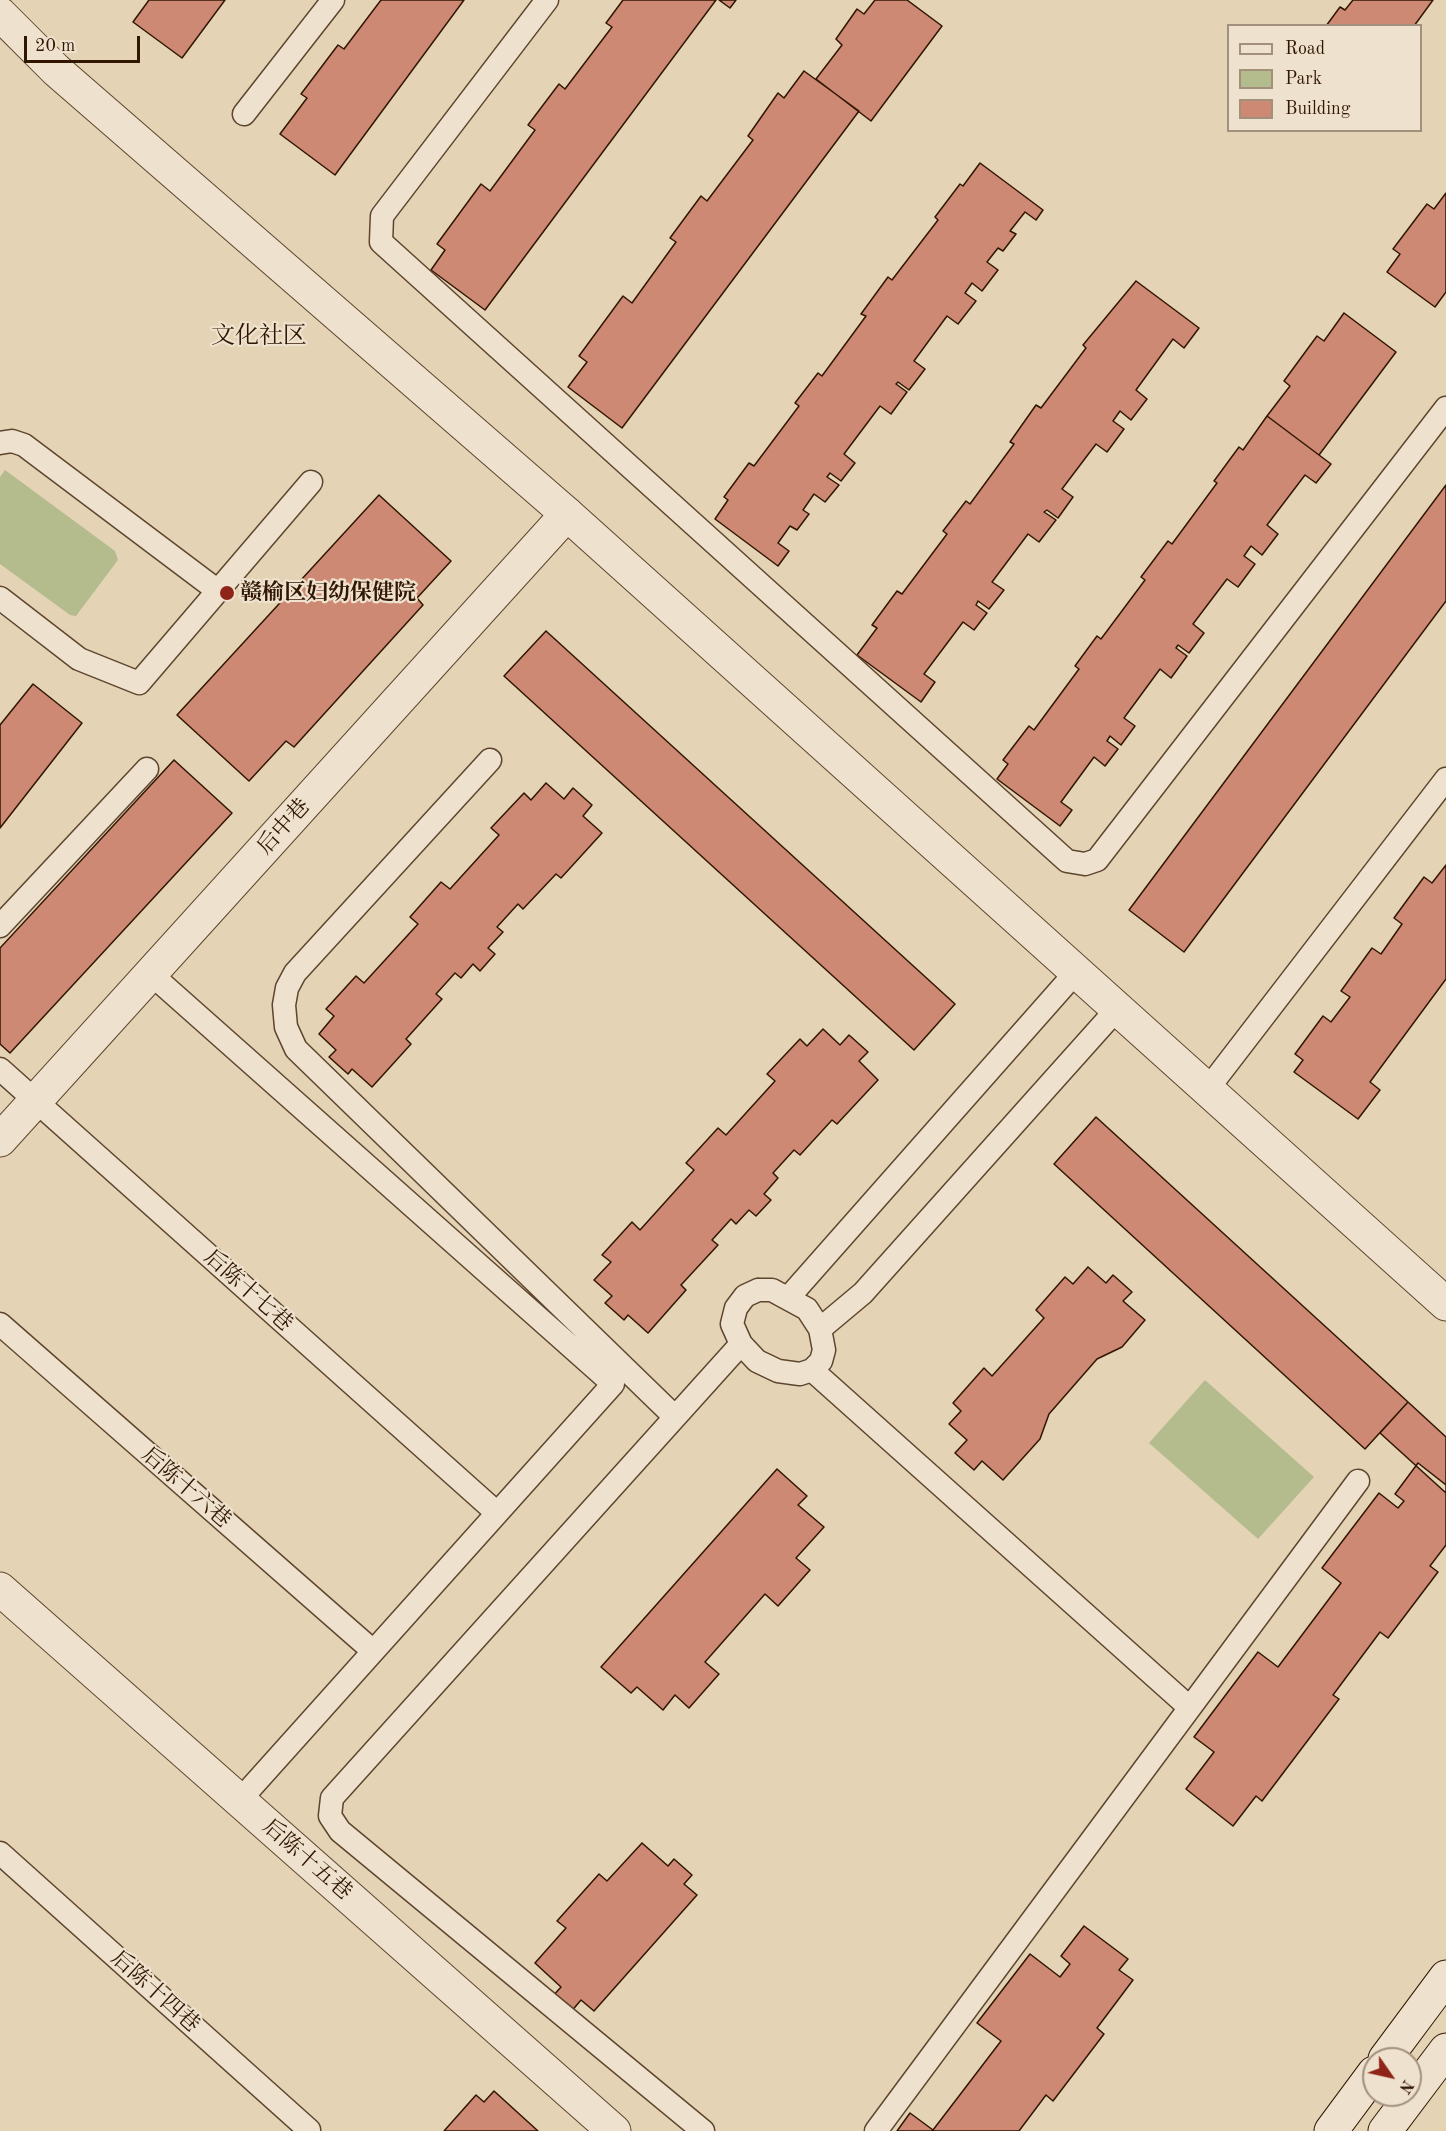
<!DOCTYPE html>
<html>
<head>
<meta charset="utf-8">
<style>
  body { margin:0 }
  #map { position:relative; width:1446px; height:2131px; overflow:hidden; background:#e5d3b5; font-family:"Old Standard TT",serif }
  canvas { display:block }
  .legend { position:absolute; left:1227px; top:24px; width:195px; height:108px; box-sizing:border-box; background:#eee2cf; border:2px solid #a2907d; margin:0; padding:8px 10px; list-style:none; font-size:18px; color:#311601 }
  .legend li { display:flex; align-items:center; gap:12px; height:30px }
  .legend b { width:30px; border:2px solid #a2907d }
  .north { position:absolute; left:1362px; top:2047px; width:60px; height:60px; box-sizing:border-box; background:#eee2cf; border:2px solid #a2907d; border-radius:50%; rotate:124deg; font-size:16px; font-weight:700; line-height:24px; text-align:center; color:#311601 }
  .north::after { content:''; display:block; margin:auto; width:21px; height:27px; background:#8f2418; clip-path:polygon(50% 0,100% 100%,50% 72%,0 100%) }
  .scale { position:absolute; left:24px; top:36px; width:116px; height:27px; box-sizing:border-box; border:3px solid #311601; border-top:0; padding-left:8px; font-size:18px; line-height:21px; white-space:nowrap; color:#311601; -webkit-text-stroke:4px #eee2cf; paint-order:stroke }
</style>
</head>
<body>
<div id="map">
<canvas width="1446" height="2131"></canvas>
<ul class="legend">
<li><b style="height:8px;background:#eee2cf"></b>Road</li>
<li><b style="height:16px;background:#b4bc8e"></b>Park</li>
<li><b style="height:16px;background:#ce8974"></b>Building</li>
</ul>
<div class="north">N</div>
<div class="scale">20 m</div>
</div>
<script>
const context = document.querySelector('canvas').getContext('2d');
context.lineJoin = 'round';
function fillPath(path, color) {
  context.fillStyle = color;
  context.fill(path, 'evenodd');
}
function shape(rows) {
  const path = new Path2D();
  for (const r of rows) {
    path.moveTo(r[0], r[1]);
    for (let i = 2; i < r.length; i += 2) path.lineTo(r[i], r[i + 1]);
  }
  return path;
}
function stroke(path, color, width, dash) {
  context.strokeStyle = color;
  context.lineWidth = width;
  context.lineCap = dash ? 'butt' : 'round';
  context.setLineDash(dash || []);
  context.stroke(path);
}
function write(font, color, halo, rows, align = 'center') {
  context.font = font + ' "Old Standard TT","Noto Serif SC",serif';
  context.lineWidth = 4.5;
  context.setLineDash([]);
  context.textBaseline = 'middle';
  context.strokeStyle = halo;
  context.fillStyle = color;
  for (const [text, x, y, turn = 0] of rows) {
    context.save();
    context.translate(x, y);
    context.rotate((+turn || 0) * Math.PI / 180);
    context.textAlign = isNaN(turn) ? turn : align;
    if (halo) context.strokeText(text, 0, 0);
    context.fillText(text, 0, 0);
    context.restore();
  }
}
const green = shape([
  [5,470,115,551,118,560,76,616,70,615,0,564,0,477],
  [1205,1380,1314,1477,1258,1539,1149,1443]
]);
const building = shape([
  [149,0,225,0,182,58,133,22,149,0],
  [381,0,464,0,335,175,280,134,307,98,301,94,338,45,344,49,381,0],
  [623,0,716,0,485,310,431,270,445,250,437,244,481,184,490,191,535,130,528,125,559,84,565,89,612,27,606,23,623,0],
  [719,0,736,0,730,8,719,0],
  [875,0,907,0,942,26,871,121,816,79,842,45,836,39,857,9,864,14,875,0],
  [1353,0,1433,0,1414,26,1326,26,1340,7,1345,10,1353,0],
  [804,71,859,111,622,428,568,387,587,362,579,356,623,296,632,303,676,242,670,238,701,196,707,201,753,140,748,136,778,93,784,98,804,71],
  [980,163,1043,210,1036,220,1025,212,1010,231,1016,234,1003,251,998,248,987,262,998,270,982,291,972,283,965,293,976,301,958,324,947,316,914,361,925,369,909,390,898,382,896,384,907,392,891,414,880,406,844,454,855,463,841,481,830,473,827,477,839,485,825,502,814,494,803,510,809,514,797,530,790,526,778,543,789,551,778,566,715,519,728,500,724,497,749,463,754,466,799,406,795,403,818,373,822,376,866,316,861,314,888,277,892,280,938,220,935,217,960,184,963,186,980,163],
  [1446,193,1446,292,1435,307,1387,272,1400,254,1393,249,1427,204,1434,209,1446,193],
  [1136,281,1199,328,1184,348,1173,339,1136,390,1147,399,1131,420,1120,411,1113,421,1124,429,1107,452,1096,444,1062,489,1073,497,1058,518,1047,510,1044,512,1056,520,1039,542,1028,534,992,582,1004,590,989,609,978,601,976,605,987,613,974,630,963,622,924,674,935,682,921,702,857,655,877,628,872,625,897,591,902,594,947,534,943,531,966,501,970,504,1014,444,1010,442,1036,405,1041,408,1086,348,1083,345,1136,281],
  [1344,313,1396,352,1319,455,1267,416,1290,386,1284,381,1317,336,1324,341,1344,313],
  [1267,416,1331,464,1316,483,1305,475,1267,525,1278,534,1262,555,1251,546,1244,556,1255,564,1238,587,1227,579,1193,624,1204,633,1189,653,1178,645,1176,648,1187,656,1171,678,1160,669,1124,718,1135,726,1121,745,1110,736,1107,741,1118,749,1105,766,1094,757,1061,802,1072,810,1060,826,997,779,1008,764,1003,760,1029,726,1034,730,1079,669,1075,666,1097,636,1101,639,1145,580,1141,577,1168,541,1172,544,1217,483,1214,481,1239,447,1243,450,1267,416],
  [1446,485,1446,601,1184,952,1129,910,1446,485],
  [379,495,451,561,417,598,423,605,294,747,286,741,249,781,177,715,379,495],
  [546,631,955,1004,914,1050,504,676,546,631],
  [33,684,82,723,0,828,0,725,33,684],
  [174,760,232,813,10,1053,0,1044,0,948,174,760],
  [546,783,564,799,573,788,592,805,583,816,602,833,561,878,556,874,523,909,518,904,497,927,503,932,488,948,495,954,480,971,473,964,461,978,455,973,436,994,442,999,406,1039,411,1044,372,1087,352,1069,348,1074,329,1057,336,1050,319,1034,334,1016,326,1009,356,976,364,983,418,924,410,917,441,882,450,889,499,835,491,828,524,793,531,800,546,783],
  [1446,865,1446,979,1370,1082,1380,1090,1358,1119,1294,1072,1303,1060,1295,1054,1323,1016,1331,1022,1350,997,1341,991,1372,948,1381,954,1402,924,1394,918,1424,877,1432,883,1446,865],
  [823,1029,840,1045,849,1035,868,1052,859,1061,878,1080,837,1124,832,1120,800,1155,794,1150,773,1173,778,1178,764,1194,771,1200,756,1216,749,1210,736,1224,731,1219,712,1240,718,1245,681,1285,686,1290,648,1333,628,1315,624,1320,605,1303,612,1296,594,1280,611,1262,602,1255,632,1222,640,1230,694,1170,686,1163,718,1128,726,1135,775,1081,767,1074,800,1039,807,1046,823,1029],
  [1096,1117,1408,1402,1365,1449,1054,1164,1096,1117],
  [1088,1267,1106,1283,1113,1275,1132,1292,1123,1301,1145,1320,1122,1347,1097,1359,1049,1414,1040,1439,1003,1480,982,1461,974,1470,955,1453,967,1440,949,1424,961,1411,953,1403,984,1368,992,1376,1044,1318,1036,1310,1065,1277,1073,1284,1088,1267],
  [1408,1402,1446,1437,1446,1493,1380,1433,1408,1402],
  [1418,1463,1446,1485,1446,1545,1430,1566,1438,1572,1388,1638,1380,1632,1333,1695,1339,1699,1262,1801,1256,1796,1233,1826,1186,1789,1214,1752,1194,1737,1258,1652,1278,1667,1341,1583,1322,1568,1379,1493,1398,1508,1404,1501,1395,1494,1418,1463],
  [777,1469,807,1496,798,1505,824,1527,796,1558,810,1570,778,1606,765,1594,705,1662,719,1674,689,1708,675,1695,663,1710,637,1687,631,1693,601,1667,777,1469],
  [642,1843,668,1866,674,1859,692,1875,684,1884,697,1895,594,2011,581,2000,570,2013,552,1997,561,1987,535,1963,566,1928,557,1921,599,1874,607,1881,642,1843],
  [1084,1926,1128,1959,1119,1970,1133,1980,1097,2028,1104,2034,1053,2101,1046,2095,1019,2131,897,2131,910,2113,933,2130,1001,2041,977,2023,1030,1954,1060,1977,1070,1964,1061,1956,1084,1926],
  [494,2091,538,2131,444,2131,476,2095,484,2102,494,2091]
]);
const service = shape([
  [547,0,382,216,381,242,1067,861,1085,864,1097,860,1446,408],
  [244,114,333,0],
  [0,443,12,441,24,445,218,591],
  [0,598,79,659,139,683,311,482],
  [490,760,295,973,287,988,284,1005,286,1027,296,1049,675,1417],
  [0,926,147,769],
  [151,974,613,1384,240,1800],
  [0,1069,497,1513],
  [1207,1090,1446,779],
  [758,1290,772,1290,807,1309,820,1329,824,1350,821,1361,812,1370,800,1374,778,1371,757,1361,741,1344,732,1324,736,1308,745,1296,758,1290],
  [789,1297,1076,972],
  [0,1324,373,1651],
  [820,1329,863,1293,1117,1009],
  [812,1370,1189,1707],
  [0,1853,309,2130],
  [703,2131,340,1831,330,1816,332,1798,741,1344],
  [876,2131,1358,1481]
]);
const minor = shape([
  [0,1140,567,514],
  [0,1589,614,2131]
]);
const tertiary = shape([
  [0,14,56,70,567,514,1446,1304]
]);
const secondary = shape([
  [1385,2059,1446,1977],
  [1331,2131,1374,2073],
  [1385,2131,1446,2050]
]);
const markers = [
  [227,593,8,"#8f2418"]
];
const poiNames = [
  ["赣榆区妇幼保健院",240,593]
];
const streetNames = [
  ["后中巷",284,827,-48],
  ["后陈十七巷",248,1291,42],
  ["后陈十六巷",186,1488,41],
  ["后陈十五巷",307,1860,41],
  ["后陈十四巷",155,1992,42]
];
const neighbourhoodNames = [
  ["文化社区",259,337]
];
fillPath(green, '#b4bc8e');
fillPath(building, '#ce8974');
stroke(building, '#311601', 1.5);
stroke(service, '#5e452e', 25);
stroke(minor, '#5e452e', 35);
stroke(tertiary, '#5e452e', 35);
stroke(secondary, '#311601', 35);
stroke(service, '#eee2cf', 22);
stroke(minor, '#eee2cf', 33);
stroke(tertiary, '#eee2cf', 33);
stroke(secondary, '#eee2cf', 33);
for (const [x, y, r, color] of markers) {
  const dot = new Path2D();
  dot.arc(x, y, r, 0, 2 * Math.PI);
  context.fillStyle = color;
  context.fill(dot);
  stroke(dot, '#eee2cf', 2);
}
write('bold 22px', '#311601', '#eee2cf', poiNames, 'left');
write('22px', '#311601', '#eee2cf', streetNames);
write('24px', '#311601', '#eee2cf', neighbourhoodNames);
</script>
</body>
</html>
